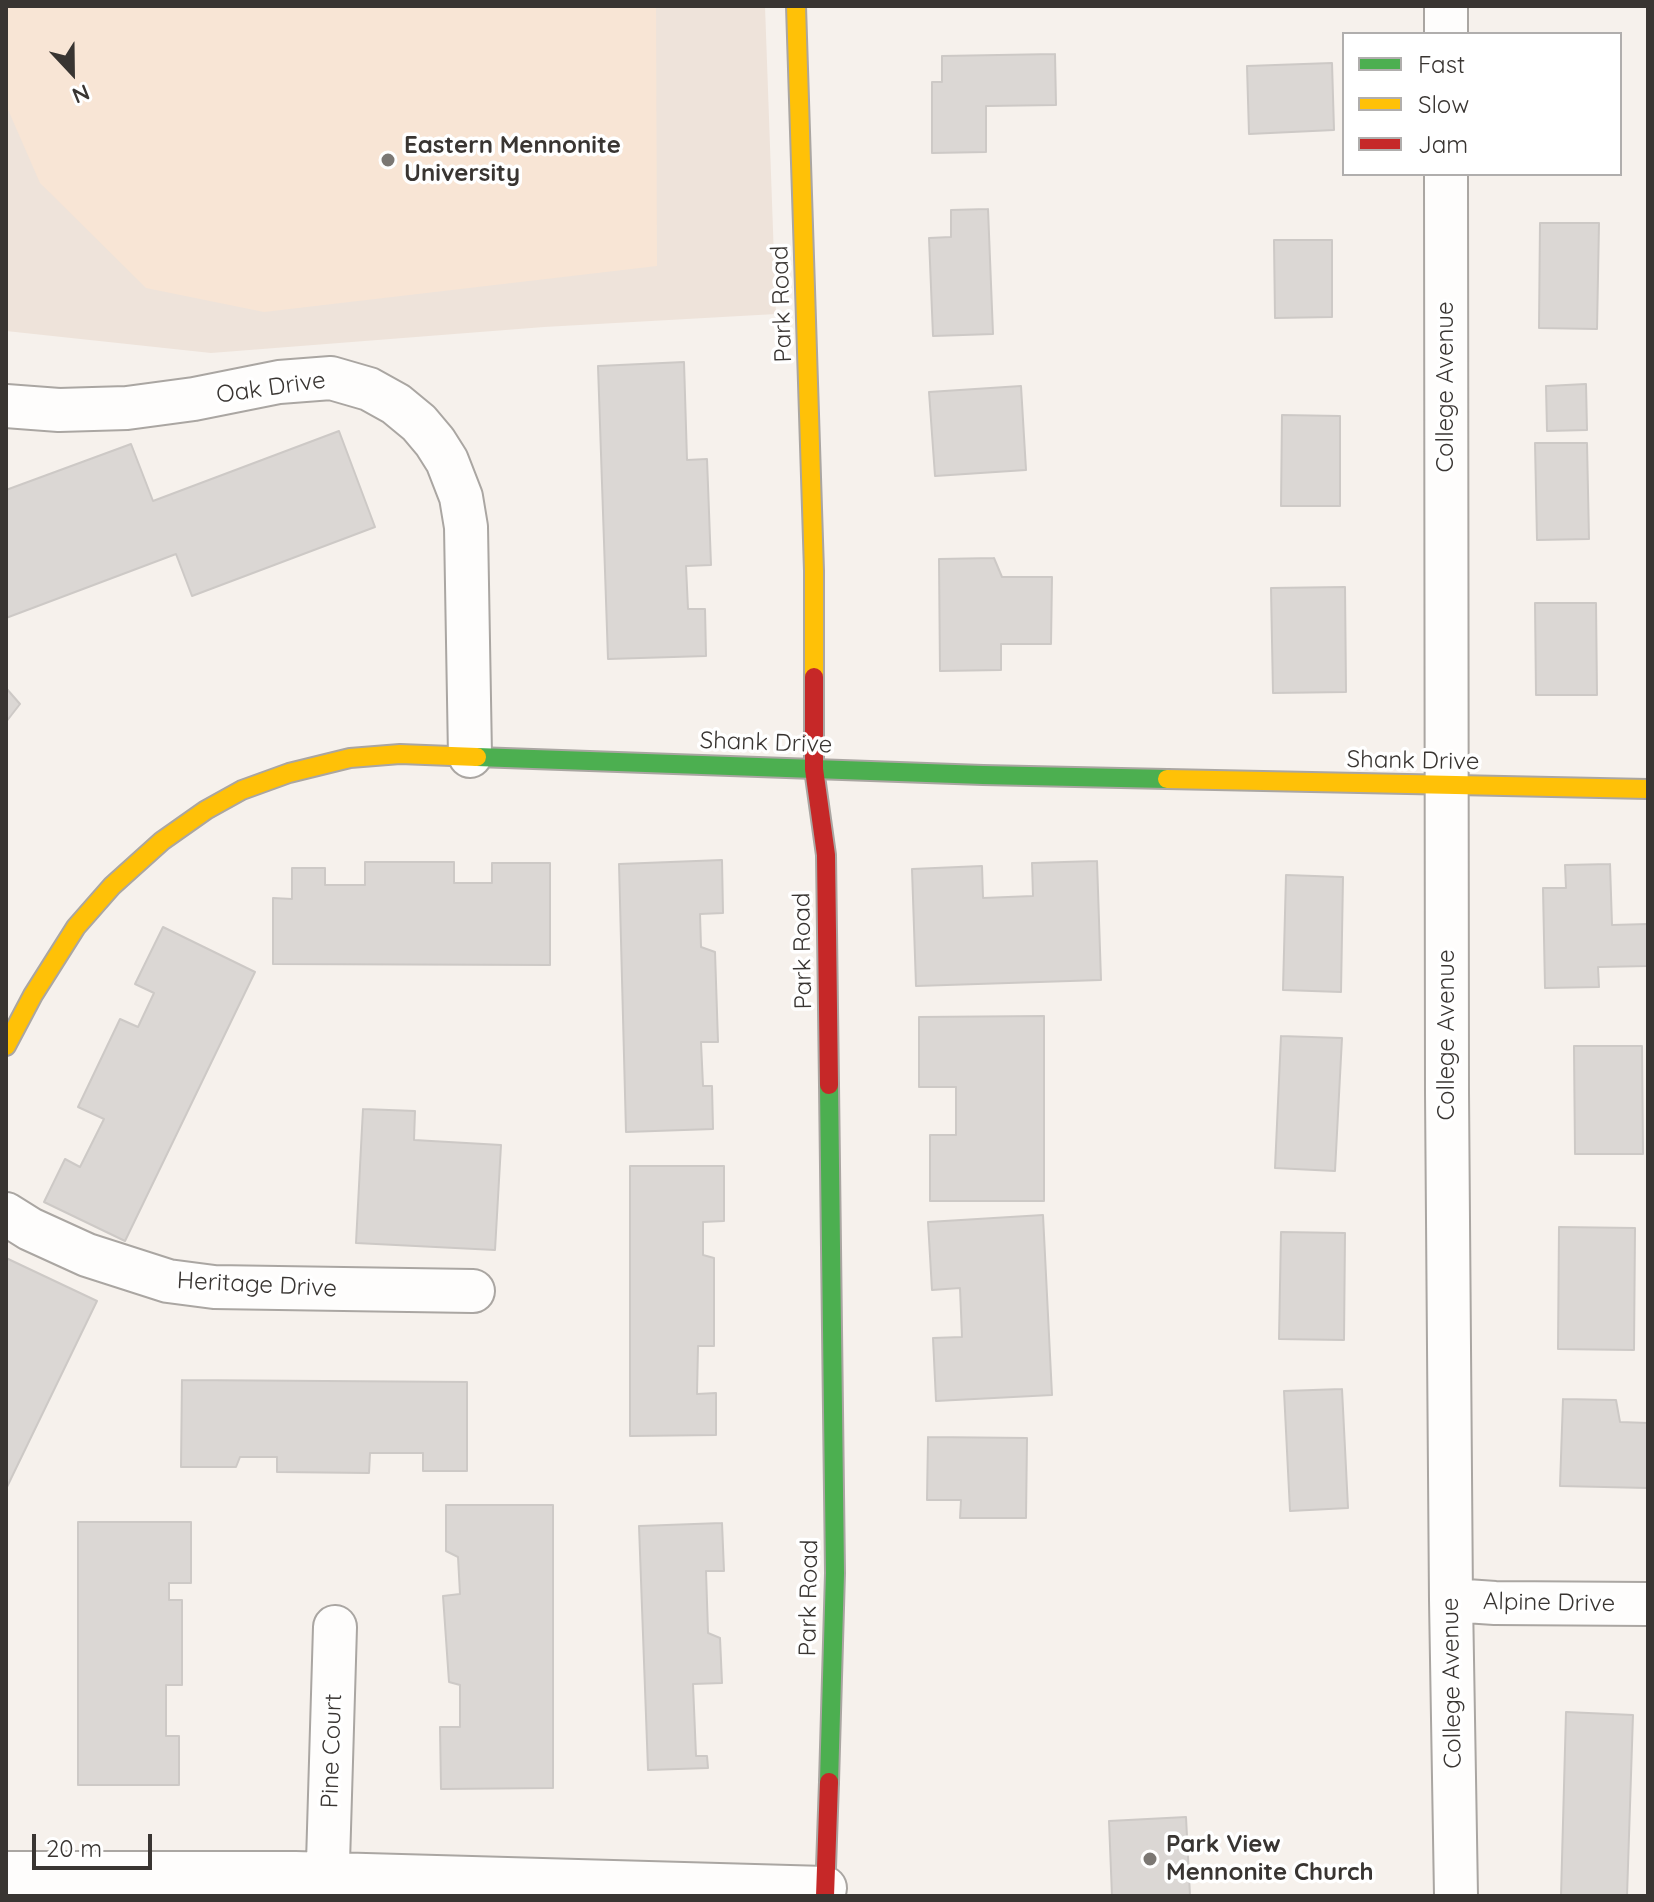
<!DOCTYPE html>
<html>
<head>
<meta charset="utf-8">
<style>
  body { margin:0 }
  #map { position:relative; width:1654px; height:1902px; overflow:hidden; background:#f6f1ec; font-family:Quicksand,sans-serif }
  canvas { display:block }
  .frame { position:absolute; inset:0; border:8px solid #393532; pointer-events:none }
  .legend { position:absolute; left:1342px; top:32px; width:280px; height:144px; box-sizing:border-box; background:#fff; border:2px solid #b0aead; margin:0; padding:10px 14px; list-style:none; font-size:24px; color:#393532 }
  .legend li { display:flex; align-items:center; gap:16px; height:40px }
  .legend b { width:40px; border:2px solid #b0aead }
  .north { position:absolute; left:32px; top:32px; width:80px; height:80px; -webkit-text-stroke:6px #fff; paint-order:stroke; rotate:158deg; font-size:22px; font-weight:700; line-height:32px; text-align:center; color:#393532 }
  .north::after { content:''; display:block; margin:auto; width:28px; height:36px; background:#393532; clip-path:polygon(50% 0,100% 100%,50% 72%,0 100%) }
  .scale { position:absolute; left:32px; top:1834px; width:120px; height:36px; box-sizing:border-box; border:4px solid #393532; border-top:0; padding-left:10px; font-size:24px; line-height:28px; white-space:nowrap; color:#393532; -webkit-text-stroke:6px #fff; paint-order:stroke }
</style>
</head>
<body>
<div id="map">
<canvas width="1654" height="1902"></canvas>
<div class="frame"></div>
<ul class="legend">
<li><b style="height:10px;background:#4caf50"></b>Fast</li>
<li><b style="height:10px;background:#ffc107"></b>Slow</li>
<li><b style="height:10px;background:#c62828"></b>Jam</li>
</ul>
<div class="north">N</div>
<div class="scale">20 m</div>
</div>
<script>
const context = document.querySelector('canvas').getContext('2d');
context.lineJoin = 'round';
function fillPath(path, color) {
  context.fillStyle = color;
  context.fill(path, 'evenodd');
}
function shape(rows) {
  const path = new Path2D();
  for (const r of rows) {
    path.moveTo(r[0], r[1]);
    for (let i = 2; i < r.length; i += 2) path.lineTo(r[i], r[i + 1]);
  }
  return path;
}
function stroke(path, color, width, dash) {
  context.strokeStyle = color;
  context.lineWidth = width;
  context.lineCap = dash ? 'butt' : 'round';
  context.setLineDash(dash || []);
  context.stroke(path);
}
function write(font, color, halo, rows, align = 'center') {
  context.font = font + ' Quicksand,sans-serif';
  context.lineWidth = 7;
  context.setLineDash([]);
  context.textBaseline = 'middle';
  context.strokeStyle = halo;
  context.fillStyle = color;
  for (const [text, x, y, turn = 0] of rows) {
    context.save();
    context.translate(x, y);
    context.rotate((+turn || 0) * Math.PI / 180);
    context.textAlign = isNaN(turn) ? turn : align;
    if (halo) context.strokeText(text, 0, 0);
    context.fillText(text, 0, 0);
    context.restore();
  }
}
const built = shape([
  [6,6,765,6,776,314,544,327,211,353,6,331]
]);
const green = shape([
  [6,6,656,6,657,266,264,312,146,288,40,183,6,105]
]);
const building = shape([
  [1055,54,1056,105,986,106,986,152,932,153,932,82,942,82,942,56,1055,54],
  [1332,63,1334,130,1249,134,1247,66,1332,63],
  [988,209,993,334,933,336,929,238,951,237,951,210,988,209],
  [1540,223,1599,223,1597,329,1539,328,1540,223],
  [1274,240,1332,240,1332,317,1275,318,1274,240],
  [684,362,687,460,707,459,711,565,686,566,688,609,705,609,706,656,608,659,598,366,684,362],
  [1586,384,1587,430,1547,431,1546,386,1586,384],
  [1021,386,1026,470,935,476,929,392,1021,386],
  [1282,415,1340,416,1340,506,1281,506,1282,415],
  [339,431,375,527,192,596,176,554,6,618,6,490,131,444,153,501,339,431],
  [1535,443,1587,443,1589,539,1537,540,1535,443],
  [994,558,1002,577,1052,577,1051,644,1001,644,1001,670,940,671,939,559,994,558],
  [1345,587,1346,692,1273,693,1271,588,1345,587],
  [1535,603,1596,603,1597,695,1536,695,1535,603],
  [6,688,20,704,6,722,6,688],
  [722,860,723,913,700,914,701,947,715,952,718,1042,701,1042,703,1086,712,1086,713,1129,626,1132,619,864,722,860],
  [1097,861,1101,980,916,986,912,869,982,866,983,898,1033,896,1032,863,1097,861],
  [365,862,454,862,454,883,492,883,492,863,550,863,550,965,273,964,273,898,292,899,292,868,325,868,325,885,365,885,365,862],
  [1610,864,1612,925,1648,924,1648,966,1598,967,1599,987,1545,988,1543,888,1566,888,1565,865,1610,864],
  [1286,875,1343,877,1341,992,1283,990,1286,875],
  [163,927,255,972,125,1241,44,1202,65,1159,80,1167,104,1119,78,1107,120,1019,138,1027,154,993,135,984,163,927],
  [1044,1016,1044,1201,930,1201,930,1135,956,1135,956,1087,919,1087,919,1017,1044,1016],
  [1281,1036,1342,1038,1335,1171,1275,1168,1281,1036],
  [1574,1046,1642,1046,1643,1154,1575,1154,1574,1046],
  [363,1109,415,1111,414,1140,501,1145,495,1250,356,1243,363,1109],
  [630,1166,724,1166,724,1221,703,1222,703,1255,714,1258,714,1346,698,1346,697,1394,716,1393,716,1435,630,1436,630,1166],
  [1043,1215,1052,1395,936,1401,933,1338,962,1337,960,1288,932,1290,928,1222,1043,1215],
  [1559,1227,1635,1228,1634,1350,1558,1349,1559,1227],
  [1281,1232,1345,1233,1344,1340,1279,1339,1281,1232],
  [6,1258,97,1301,6,1489,6,1258],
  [182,1380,467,1382,467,1471,423,1471,423,1453,370,1453,369,1473,277,1472,277,1457,240,1457,236,1467,181,1467,182,1380],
  [1342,1389,1348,1508,1290,1511,1284,1391,1342,1389],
  [1563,1399,1616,1400,1620,1422,1648,1423,1648,1488,1560,1486,1563,1399],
  [928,1437,1027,1438,1026,1518,960,1518,961,1500,927,1500,928,1437],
  [446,1505,553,1505,553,1788,441,1789,440,1727,460,1727,460,1685,449,1682,443,1596,460,1594,458,1557,446,1551,446,1505],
  [78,1522,191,1522,191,1583,169,1583,169,1600,182,1600,182,1685,166,1685,166,1736,179,1736,179,1785,78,1785,78,1522],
  [722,1523,724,1571,706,1571,708,1633,720,1638,722,1683,693,1684,696,1756,707,1756,708,1768,648,1770,639,1526,722,1523],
  [1566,1712,1633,1715,1627,1896,1561,1896,1566,1712],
  [1186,1817,1190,1896,1112,1896,1109,1821,1186,1817]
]);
const street = shape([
  [1446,6,1446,34],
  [1446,174,1447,1093,1451,1600,1456,1896],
  [6,406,59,410,127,408,194,399,279,382,331,378,369,389,396,404,419,423,435,442,447,461,461,497,466,527,470,756],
  [6,1214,30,1229,87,1255,168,1281,214,1287,473,1291],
  [1451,1600,1495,1603,1648,1604],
  [6,1873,295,1873,825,1888],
  [327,1896,335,1627]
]);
const fast = shape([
  [477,757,983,775,1167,779],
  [829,1782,835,1573,829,1085]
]);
const slow = shape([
  [796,6,814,571,814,677],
  [1167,779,1648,789],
  [6,1046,33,995,76,927,112,886,162,841,206,810,242,790,289,773,350,758,400,754,477,757]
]);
const jam = shape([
  [814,677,814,769,826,855,829,1085],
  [825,1896,829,1782]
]);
const markers = [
  [388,160,8,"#7b7773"],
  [1150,1859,8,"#7b7773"]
];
const poiNames = [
  ["Eastern Mennonite",404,146],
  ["University",404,174],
  ["Park View",1166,1845],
  ["Mennonite Church",1166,1873]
];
const streetNames = [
  ["Park Road",782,304,-92],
  ["College Avenue",1446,387,-90],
  ["Oak Drive",271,388,-8],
  ["Shank Drive",766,743,2],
  ["Shank Drive",1413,761,1],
  ["Park Road",803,951,-91],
  ["College Avenue",1447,1035,-90],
  ["Heritage Drive",257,1285,3],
  ["Park Road",809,1598,-89],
  ["Alpine Drive",1549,1603,1],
  ["College Avenue",1452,1683,-91],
  ["Pine Court",332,1751,-88]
];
fillPath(built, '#eee3da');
fillPath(green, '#f8e5d5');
fillPath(building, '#dbd7d4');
stroke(building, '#cdc9c6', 2);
stroke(street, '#aaa6a2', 46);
stroke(fast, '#aaa6a2', 22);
stroke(slow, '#aaa6a2', 22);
stroke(jam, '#aaa6a2', 22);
stroke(street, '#fefdfc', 42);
stroke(fast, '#4caf50', 18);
stroke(slow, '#ffc107', 18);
stroke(jam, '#c62828', 18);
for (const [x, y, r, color] of markers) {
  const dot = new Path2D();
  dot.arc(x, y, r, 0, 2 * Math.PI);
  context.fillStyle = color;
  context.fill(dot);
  stroke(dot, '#fff', 3);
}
write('bold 24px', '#393532', '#fff', poiNames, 'left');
write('24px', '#393532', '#fff', streetNames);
</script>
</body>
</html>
